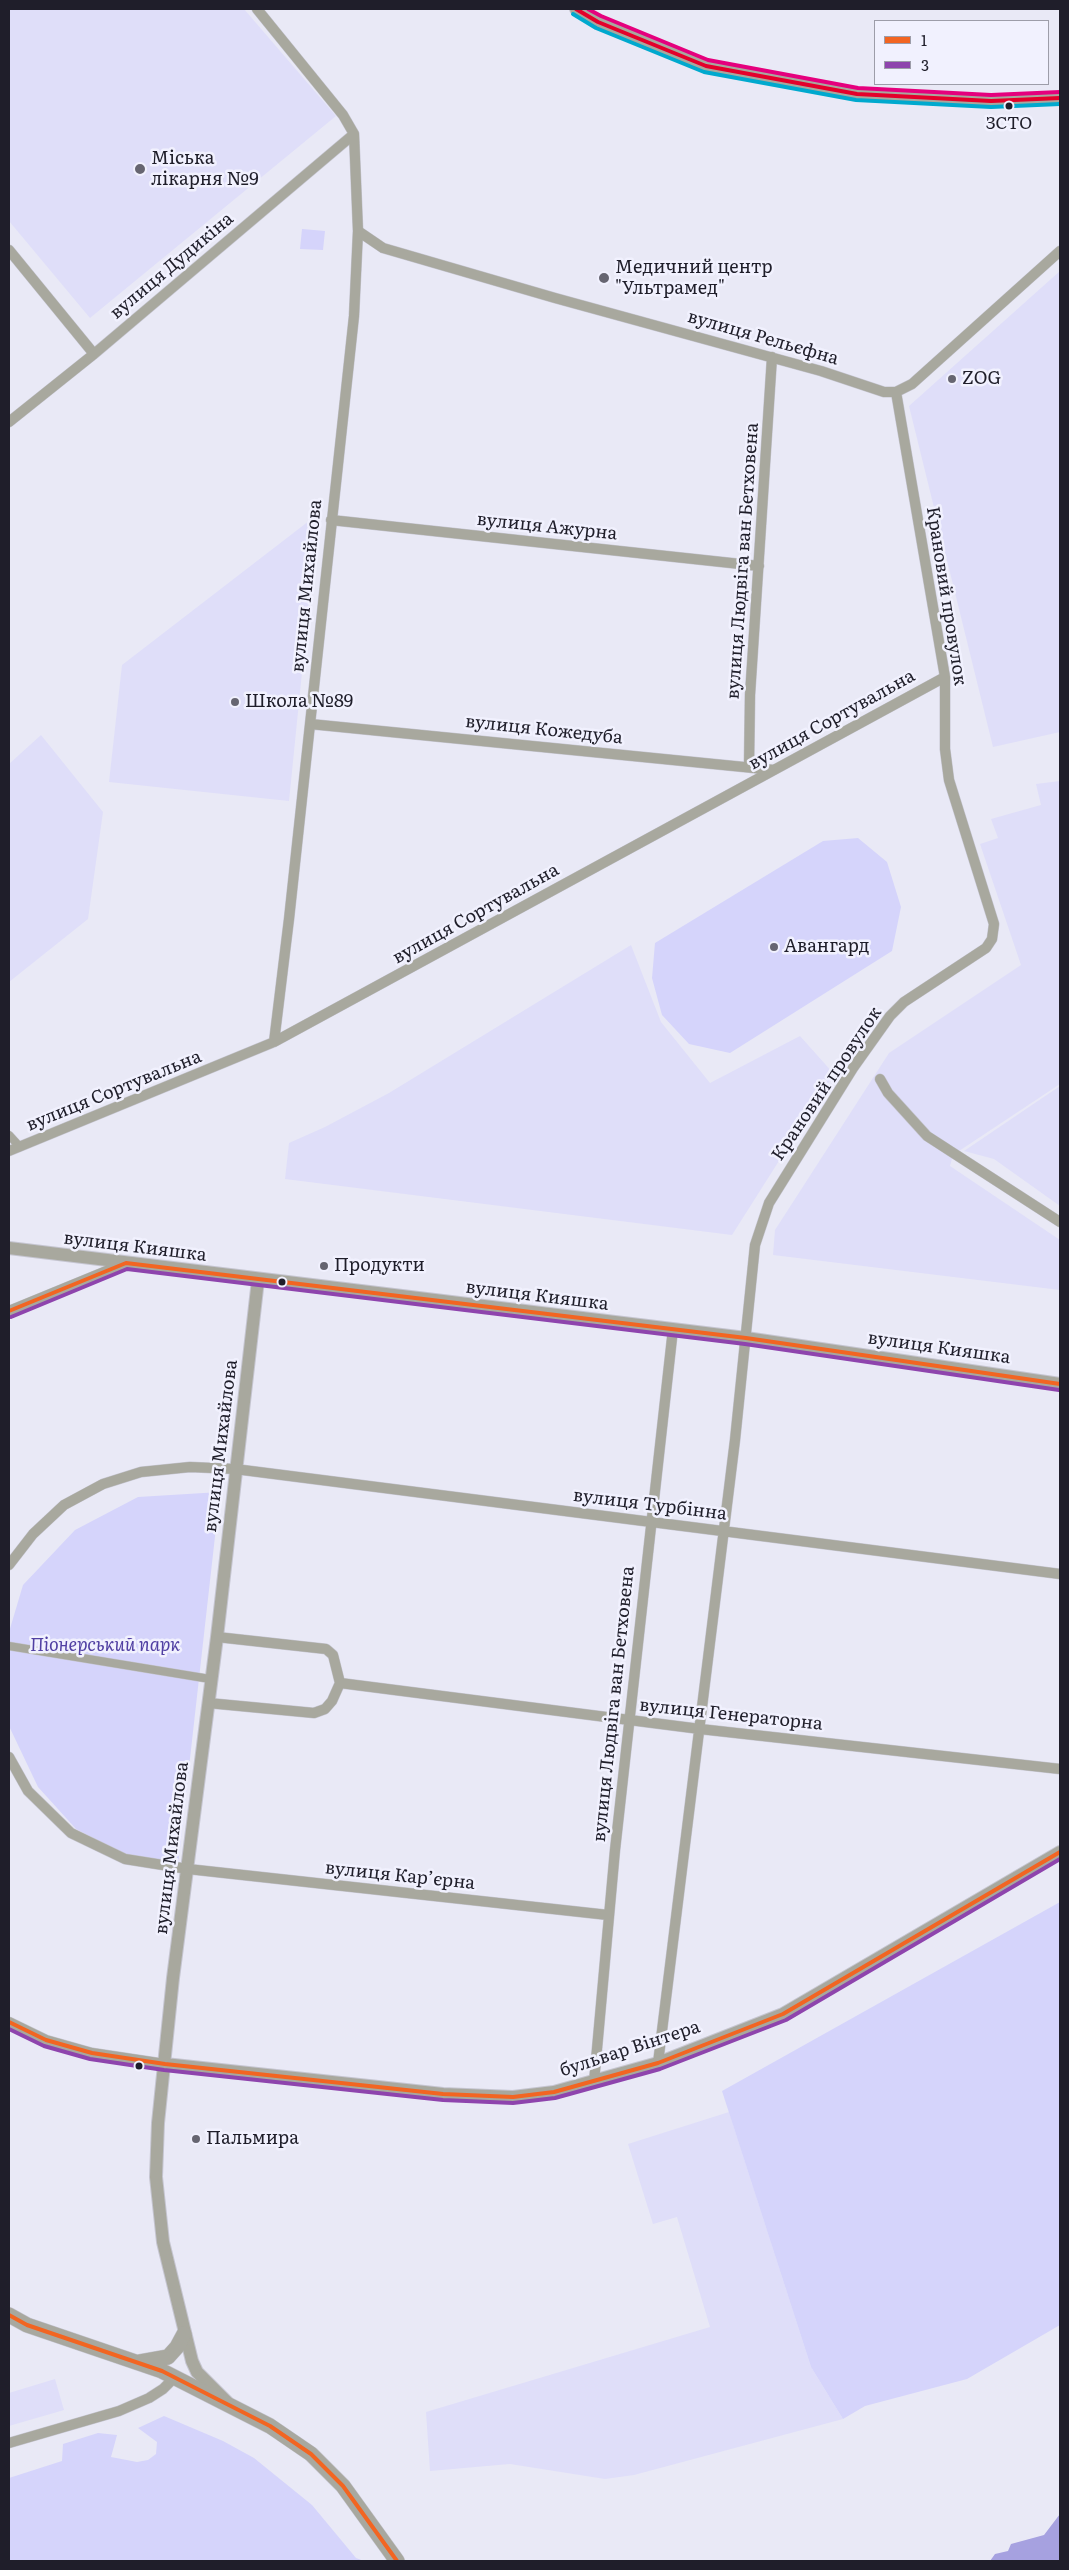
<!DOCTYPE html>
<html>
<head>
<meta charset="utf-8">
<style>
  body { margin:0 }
  #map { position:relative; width:1069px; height:2570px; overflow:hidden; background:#e9e9f6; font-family:Literata,serif }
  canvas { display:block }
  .frame { position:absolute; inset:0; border:10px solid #1f1e2a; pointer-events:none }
  .legend { position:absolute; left:874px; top:20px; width:175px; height:65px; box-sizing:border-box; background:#f1f1fe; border:1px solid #9d9da9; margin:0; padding:6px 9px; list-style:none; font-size:15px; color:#1f1e2a }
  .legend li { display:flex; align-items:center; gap:10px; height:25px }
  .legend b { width:25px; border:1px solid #9d9da9 }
</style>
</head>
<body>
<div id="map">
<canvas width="1069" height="2570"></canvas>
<div class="frame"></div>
<ul class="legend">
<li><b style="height:6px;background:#f26522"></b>1</li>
<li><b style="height:6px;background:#8e44ad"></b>3</li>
</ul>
</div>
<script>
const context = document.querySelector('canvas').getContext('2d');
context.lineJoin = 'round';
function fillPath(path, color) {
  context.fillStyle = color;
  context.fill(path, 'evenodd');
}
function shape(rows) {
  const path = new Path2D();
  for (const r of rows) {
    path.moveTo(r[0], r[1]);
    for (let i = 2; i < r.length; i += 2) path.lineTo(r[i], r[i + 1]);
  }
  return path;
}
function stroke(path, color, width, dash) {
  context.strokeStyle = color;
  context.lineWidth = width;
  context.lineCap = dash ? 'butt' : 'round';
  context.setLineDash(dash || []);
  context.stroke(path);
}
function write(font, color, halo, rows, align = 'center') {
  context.font = font + ' Literata,serif';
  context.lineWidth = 5;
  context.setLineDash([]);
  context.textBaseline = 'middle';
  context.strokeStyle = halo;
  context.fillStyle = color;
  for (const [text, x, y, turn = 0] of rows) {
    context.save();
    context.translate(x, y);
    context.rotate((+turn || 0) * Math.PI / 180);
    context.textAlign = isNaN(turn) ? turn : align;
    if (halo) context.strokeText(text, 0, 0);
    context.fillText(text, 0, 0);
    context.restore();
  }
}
const built = shape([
  [9,9,244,9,336,116,90,318,9,221],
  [1060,271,1060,732,993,747,909,406],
  [318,514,289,801,109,782,122,665],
  [41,735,103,812,88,919,9,982,9,764],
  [1060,781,1060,1084,953,1155,950,1166,1060,1240,1060,1290,773,1255,775,1230,889,1053,1021,965,980,844,998,838,991,819,1041,805,1036,784],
  [631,945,661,1022,710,1083,800,1036,834,1074,732,1235,285,1179,289,1143,325,1127,389,1093],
  [1060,1086,1060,1206,994,1159,964,1151],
  [729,2112,811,2367,843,2419,634,2475,605,2479,510,2464,430,2471,426,2412,710,2327,677,2217,653,2224,628,2144],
  [55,2379,64,2410,9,2426,9,2393]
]);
const green = shape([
  [302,229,325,231,323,250,300,249],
  [858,838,887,862,901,907,892,951,730,1053,689,1044,662,1015,652,978,655,943,823,841],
  [220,1492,178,1865,130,1857,76,1829,38,1787,9,1726,9,1632,23,1585,75,1530,138,1497],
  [1060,1902,1060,2325,967,2379,865,2406,843,2419,811,2367,722,2091],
  [164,2416,223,2441,254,2458,312,2505,356,2558,364,2561,9,2561,9,2478,62,2461,63,2444,98,2433,117,2435,111,2457,137,2462,148,2460,156,2454,157,2442,138,2428]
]);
const water = shape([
  [1060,2514,1060,2561,990,2561,995,2554,1008,2551,1011,2544,1044,2535]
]);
const pedestrian = shape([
  [9,1135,20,1147],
  [9,1646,210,1679]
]);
const minor = shape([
  [257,9,343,115,354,134,358,231,354,316,289,919,274,1042],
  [358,231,383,248,555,298,821,371,884,392,896,392,912,384,1060,251],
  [9,250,94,354],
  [9,422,94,354,354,134],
  [331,520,759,566],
  [310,724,774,770],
  [749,767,750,695,772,357],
  [880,1079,888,1093,927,1136,1060,1222],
  [9,1151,274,1042,945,677],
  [9,1311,126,1263],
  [9,1565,33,1534,64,1505,103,1484,141,1472,190,1467,235,1469,1060,1574],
  [340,1683,700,1729,1060,1769],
  [208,1703,314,1713,325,1709,332,1701,340,1683,333,1655,326,1649,217,1637],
  [9,1757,28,1791,71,1833,125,1859,188,1869,608,1915],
  [9,2022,46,2040,92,2053,165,2064],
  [658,2063,735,1440,755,1245,769,1203,853,1068,890,1016,904,1002,986,948,992,939,994,924,949,780,945,749,945,677,896,392],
  [594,2082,615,1850,673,1329],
  [9,2443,119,2411,149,2398,163,2389,175,2377]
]);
const tertiary = shape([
  [576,9,598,22,706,66,857,94,991,101,1060,98],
  [9,1248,746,1338,1060,1384],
  [165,2064,443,2094,513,2097,554,2092,658,2063,783,2014,1060,1852],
  [227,2402,197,2372,192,2361,163,2242,156,2177,158,2123,173,1978,217,1637,258,1280]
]);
const secondary = shape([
  [9,2315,27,2325,162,2371,270,2426,311,2454,343,2486,397,2561],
  [140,2362,168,2357,177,2347,184,2334]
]);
const bus1 = shape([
  [9,1311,126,1263,746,1338,1060,1384],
  [9,2022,46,2040,92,2053,165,2064,443,2094,513,2097,554,2092,658,2063,783,2014,1060,1852],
  [9,2315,27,2325,162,2371,270,2426,311,2454,343,2486,397,2561]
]);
const bus2 = shape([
  [11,1317,127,1269,745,1344,1059,1390],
  [9,2029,44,2046,90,2059,164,2070,443,2100,513,2103,555,2098,660,2069,786,2020,1060,1859]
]);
const bus3 = shape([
  [576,9,598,22,706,66,857,94,991,101,1060,98]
]);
const bus4 = shape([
  [573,14,596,28,704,72,856,100,991,107,1060,104]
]);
const bus5 = shape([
  [588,9,601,16,708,60,858,88,991,95,1060,92]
]);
const markers = [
  [1009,106,4.5,"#1f1e2a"],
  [140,169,6,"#666571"],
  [604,278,6,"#666571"],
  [952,379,5,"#666571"],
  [235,702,5,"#666571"],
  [774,947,5,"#666571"],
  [324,1266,5,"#666571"],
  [282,1282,4.5,"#1f1e2a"],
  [139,2066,4.5,"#1f1e2a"],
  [196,2139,5,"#666571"]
];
const busNames = [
  ["ЗСТО",1009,124]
];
const poiNames = [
  ["Міська",151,159],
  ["лікарня №9",151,180],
  ["Медичний центр",615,268],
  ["\"Ультрамед\"",615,289],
  ["ZOG",962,379],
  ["Школа №89",245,702],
  ["Авангард",784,947],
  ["Продукти",334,1266],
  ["Пальмира",206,2139]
];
const streetNames = [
  ["вулиця Дудикіна",172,266,-40],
  ["вулиця Рельєфна",763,338,16],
  ["вулиця Ажурна",547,527,6],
  ["вулиця Людвіга ван Бетховена",743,561,-86],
  ["вулиця Михайлова",307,586,-84],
  ["Крановий провулок",946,596,81],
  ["вулиця Сортувальна",832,720,-29],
  ["вулиця Кожедуба",544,730,6],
  ["вулиця Сортувальна",476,914,-29],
  ["Крановий провулок",827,1084,-56],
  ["вулиця Сортувальна",114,1091,-22],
  ["вулиця Кияшка",135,1247,7],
  ["вулиця Кияшка",537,1296,7],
  ["вулиця Кияшка",939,1348,8],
  ["вулиця Михайлова",221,1446,-83],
  ["вулиця Турбінна",650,1505,7],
  ["вулиця Людвіга ван Бетховена",614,1704,-84],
  ["вулиця Генераторна",731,1715,6],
  ["вулиця Михайлова",172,1848,-83],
  ["вулиця Кар’єрна",400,1876,6],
  ["бульвар Вінтера",630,2049,-18]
];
const parkNames = [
  ["Піонерський парк",105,1646]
];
fillPath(built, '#dfdef9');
fillPath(green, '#d5d4fb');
fillPath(water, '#a6a1e0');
stroke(pedestrian, '#c5c5d0', 9);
stroke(minor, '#c5c5d0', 11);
stroke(tertiary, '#c5c5d0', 14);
stroke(secondary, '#c5c5d0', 16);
stroke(pedestrian, '#a8a89e', 8);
stroke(minor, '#a8a89e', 10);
stroke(tertiary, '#a8a89e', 12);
stroke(secondary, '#a8a89f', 15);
stroke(bus1, '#f26522', 4);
stroke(bus2, '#8e44ad', 4);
stroke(bus3, '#e4002b', 4);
stroke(bus4, '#00a9ce', 4);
stroke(bus5, '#e5007d', 4);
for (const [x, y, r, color] of markers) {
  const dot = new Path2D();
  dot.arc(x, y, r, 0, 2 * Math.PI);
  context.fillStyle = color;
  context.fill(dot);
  stroke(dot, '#f1f1fe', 2);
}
write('17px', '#1f1e2a', '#f1f1fe', busNames);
write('18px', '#1f1e2a', '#f1f1fe', poiNames, 'left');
write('18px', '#1f1e2a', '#f1f1fe', streetNames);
write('italic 18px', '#5140a3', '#f1f1fe', parkNames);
</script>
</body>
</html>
